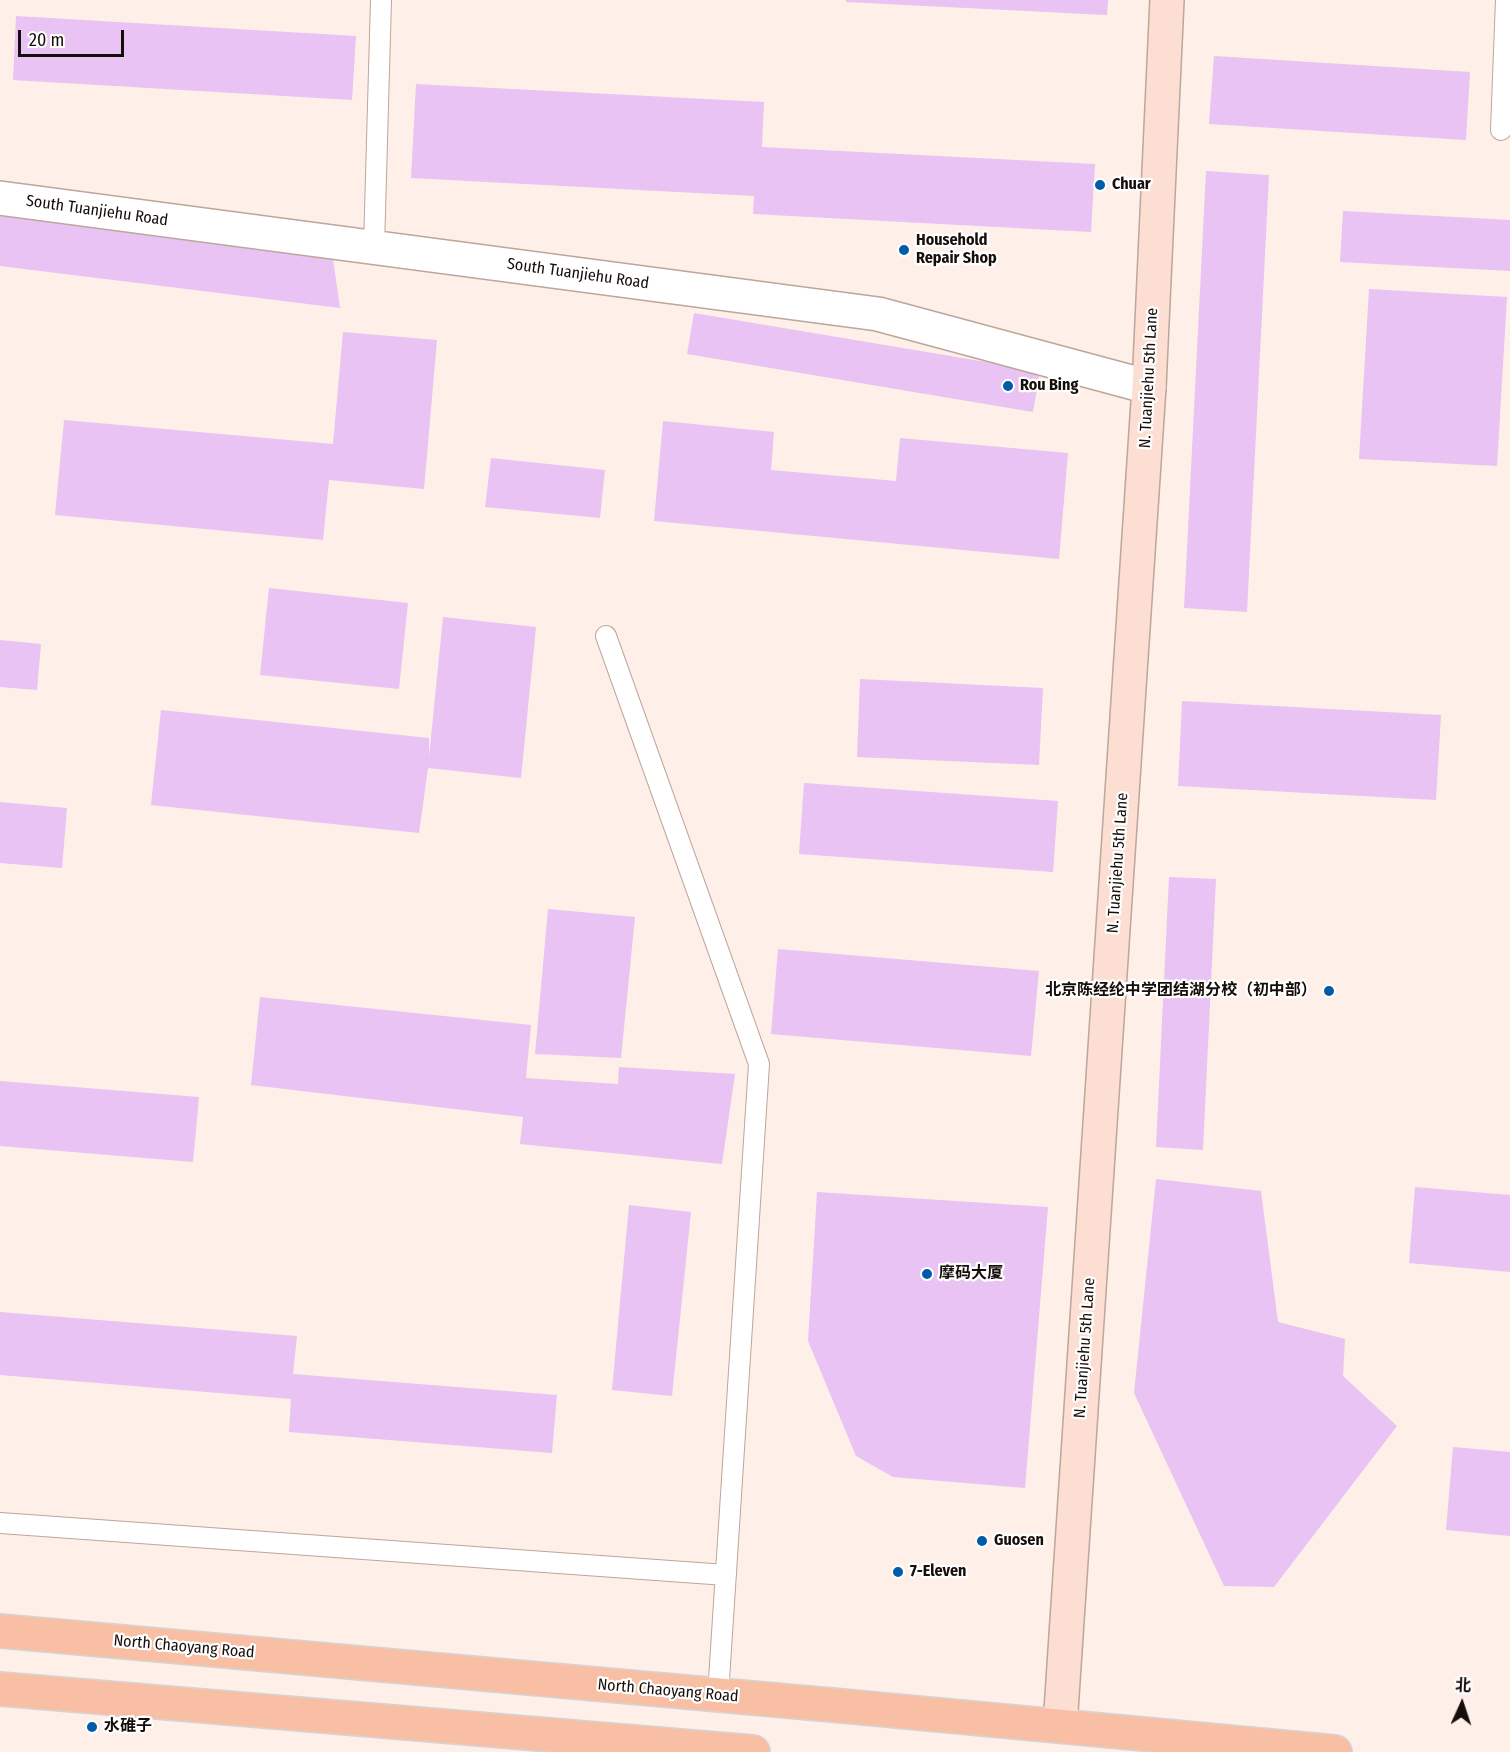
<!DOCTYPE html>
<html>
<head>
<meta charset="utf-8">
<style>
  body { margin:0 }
  #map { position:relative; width:1510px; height:1752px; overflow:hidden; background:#feefe8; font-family:"Fira Sans Condensed","Noto Sans SC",sans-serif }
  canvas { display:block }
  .north { position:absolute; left:1432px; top:1674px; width:60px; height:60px; -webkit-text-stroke:4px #fff; paint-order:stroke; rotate:3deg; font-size:16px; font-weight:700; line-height:24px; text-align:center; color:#160e0a }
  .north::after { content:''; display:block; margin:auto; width:21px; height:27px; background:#160e0a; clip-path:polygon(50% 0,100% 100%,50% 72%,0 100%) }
  .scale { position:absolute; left:18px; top:30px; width:106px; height:27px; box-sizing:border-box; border:3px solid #160e0a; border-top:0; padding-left:8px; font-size:18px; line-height:21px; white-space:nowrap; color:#160e0a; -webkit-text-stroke:4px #fff; paint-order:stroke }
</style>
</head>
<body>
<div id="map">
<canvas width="1510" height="1752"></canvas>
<div class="north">北</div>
<div class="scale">20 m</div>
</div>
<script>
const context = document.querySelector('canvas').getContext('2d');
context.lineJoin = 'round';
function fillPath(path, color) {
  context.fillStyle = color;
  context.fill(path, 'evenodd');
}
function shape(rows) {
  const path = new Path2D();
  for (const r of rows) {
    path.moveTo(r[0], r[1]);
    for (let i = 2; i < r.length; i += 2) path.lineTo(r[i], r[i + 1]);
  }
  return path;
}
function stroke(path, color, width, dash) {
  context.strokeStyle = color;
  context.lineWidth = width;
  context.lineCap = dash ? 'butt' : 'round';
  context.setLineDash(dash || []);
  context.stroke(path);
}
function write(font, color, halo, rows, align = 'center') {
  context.font = font + ' "Fira Sans Condensed","Noto Sans SC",sans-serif';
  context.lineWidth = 4.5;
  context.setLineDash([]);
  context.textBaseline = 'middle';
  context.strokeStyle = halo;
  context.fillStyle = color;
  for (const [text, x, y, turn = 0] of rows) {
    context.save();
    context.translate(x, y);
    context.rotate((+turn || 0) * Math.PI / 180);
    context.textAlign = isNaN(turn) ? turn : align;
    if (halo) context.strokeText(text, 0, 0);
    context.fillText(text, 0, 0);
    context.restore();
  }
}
const building = shape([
  [846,0,1108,0,1107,15,846,2],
  [16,16,356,36,352,100,13,80],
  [1214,56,1470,72,1466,140,1209,124],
  [416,84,764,102,762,147,1095,164,1091,232,753,214,754,196,411,178],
  [1206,171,1269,175,1247,612,1184,608],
  [0,211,332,252,340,308,0,266],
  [1343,211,1510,220,1510,271,1340,262],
  [1369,289,1507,297,1497,466,1359,459],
  [694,313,1040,371,1033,412,687,354],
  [343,332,437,340,424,489,329,480,323,540,55,515,64,420,333,444],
  [663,421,774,432,771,470,896,481,900,438,1068,453,1059,559,654,521],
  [491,458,605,470,600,518,485,507],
  [269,588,408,603,399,689,260,675],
  [443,617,536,627,521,778,428,768,419,833,151,805,161,710,429,738,429,757],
  [0,640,41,644,37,690,0,687],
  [860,679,1043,688,1039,765,857,757],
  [1182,701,1441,715,1436,800,1178,786],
  [804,783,1058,801,1053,872,799,854],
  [0,802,67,808,62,868,0,863],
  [1169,877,1216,879,1203,1150,1156,1147],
  [548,909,635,917,621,1058,535,1054],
  [778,949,1039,971,1031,1056,771,1034],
  [260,997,531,1025,526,1078,618,1084,619,1067,735,1074,722,1164,520,1144,523,1117,251,1085],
  [0,1081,199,1097,193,1162,0,1146],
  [1156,1179,1261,1191,1278,1322,1345,1339,1343,1376,1397,1426,1274,1587,1224,1586,1134,1393],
  [1415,1187,1510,1195,1510,1272,1409,1263],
  [817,1192,1048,1207,1025,1488,893,1477,856,1456,808,1341],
  [629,1205,691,1212,672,1396,612,1390],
  [0,1312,297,1336,293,1374,557,1395,552,1453,289,1432,291,1399,0,1375],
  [1453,1447,1510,1452,1510,1536,1446,1530]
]);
const lane = shape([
  [1501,130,1506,0],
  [374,247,381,0],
  [606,636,759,1064,718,1695],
  [0,1523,726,1575]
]);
const street = shape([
  [0,198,878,314,1149,387]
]);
const secondary = shape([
  [1060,1726,1149,387,1167,0]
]);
const primary = shape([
  [0,1631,854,1707,1335,1752],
  [0,1689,753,1752]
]);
const markers = [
  [1100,185,6,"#005ca9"],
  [904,250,6,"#005ca9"],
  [1008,386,6,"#005ca9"],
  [1329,991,6,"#005ca9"],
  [927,1274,6,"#005ca9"],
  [982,1541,6,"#005ca9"],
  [898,1572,6,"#005ca9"],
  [92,1727,6,"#005ca9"]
];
const poiNames = [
  ["Chuar",1112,185],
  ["Household",916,241],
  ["Repair Shop",916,259],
  ["Rou Bing",1020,386],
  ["北京陈经纶中学团结湖分校（初中部）",1317,991,"right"],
  ["摩码大厦",939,1274],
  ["Guosen",994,1541],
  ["7-Eleven",910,1572],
  ["水碓子",104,1727]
];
const streetNames = [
  ["South Tuanjiehu Road",97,211,8],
  ["South Tuanjiehu Road",578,274,8],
  ["N. Tuanjiehu 5th Lane",1149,378,-87],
  ["N. Tuanjiehu 5th Lane",1118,863,-86],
  ["N. Tuanjiehu 5th Lane",1085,1348,-86],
  ["North Chaoyang Road",184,1647,5],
  ["North Chaoyang Road",668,1691,5]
];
fillPath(building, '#e8c3f3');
stroke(lane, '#bda69b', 22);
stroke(street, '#bda69b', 36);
stroke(secondary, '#bda69b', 36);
stroke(primary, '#d5d4d3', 36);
stroke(lane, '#fff', 20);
stroke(street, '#fff', 33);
stroke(secondary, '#fcdfd2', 33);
stroke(primary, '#f9bfa4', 33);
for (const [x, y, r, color] of markers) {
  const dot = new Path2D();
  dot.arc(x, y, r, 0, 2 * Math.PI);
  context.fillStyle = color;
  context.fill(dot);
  stroke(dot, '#fff', 2);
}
write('bold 16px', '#160e0a', '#fff', poiNames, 'left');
write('16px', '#160e0a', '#fff', streetNames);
</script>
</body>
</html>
